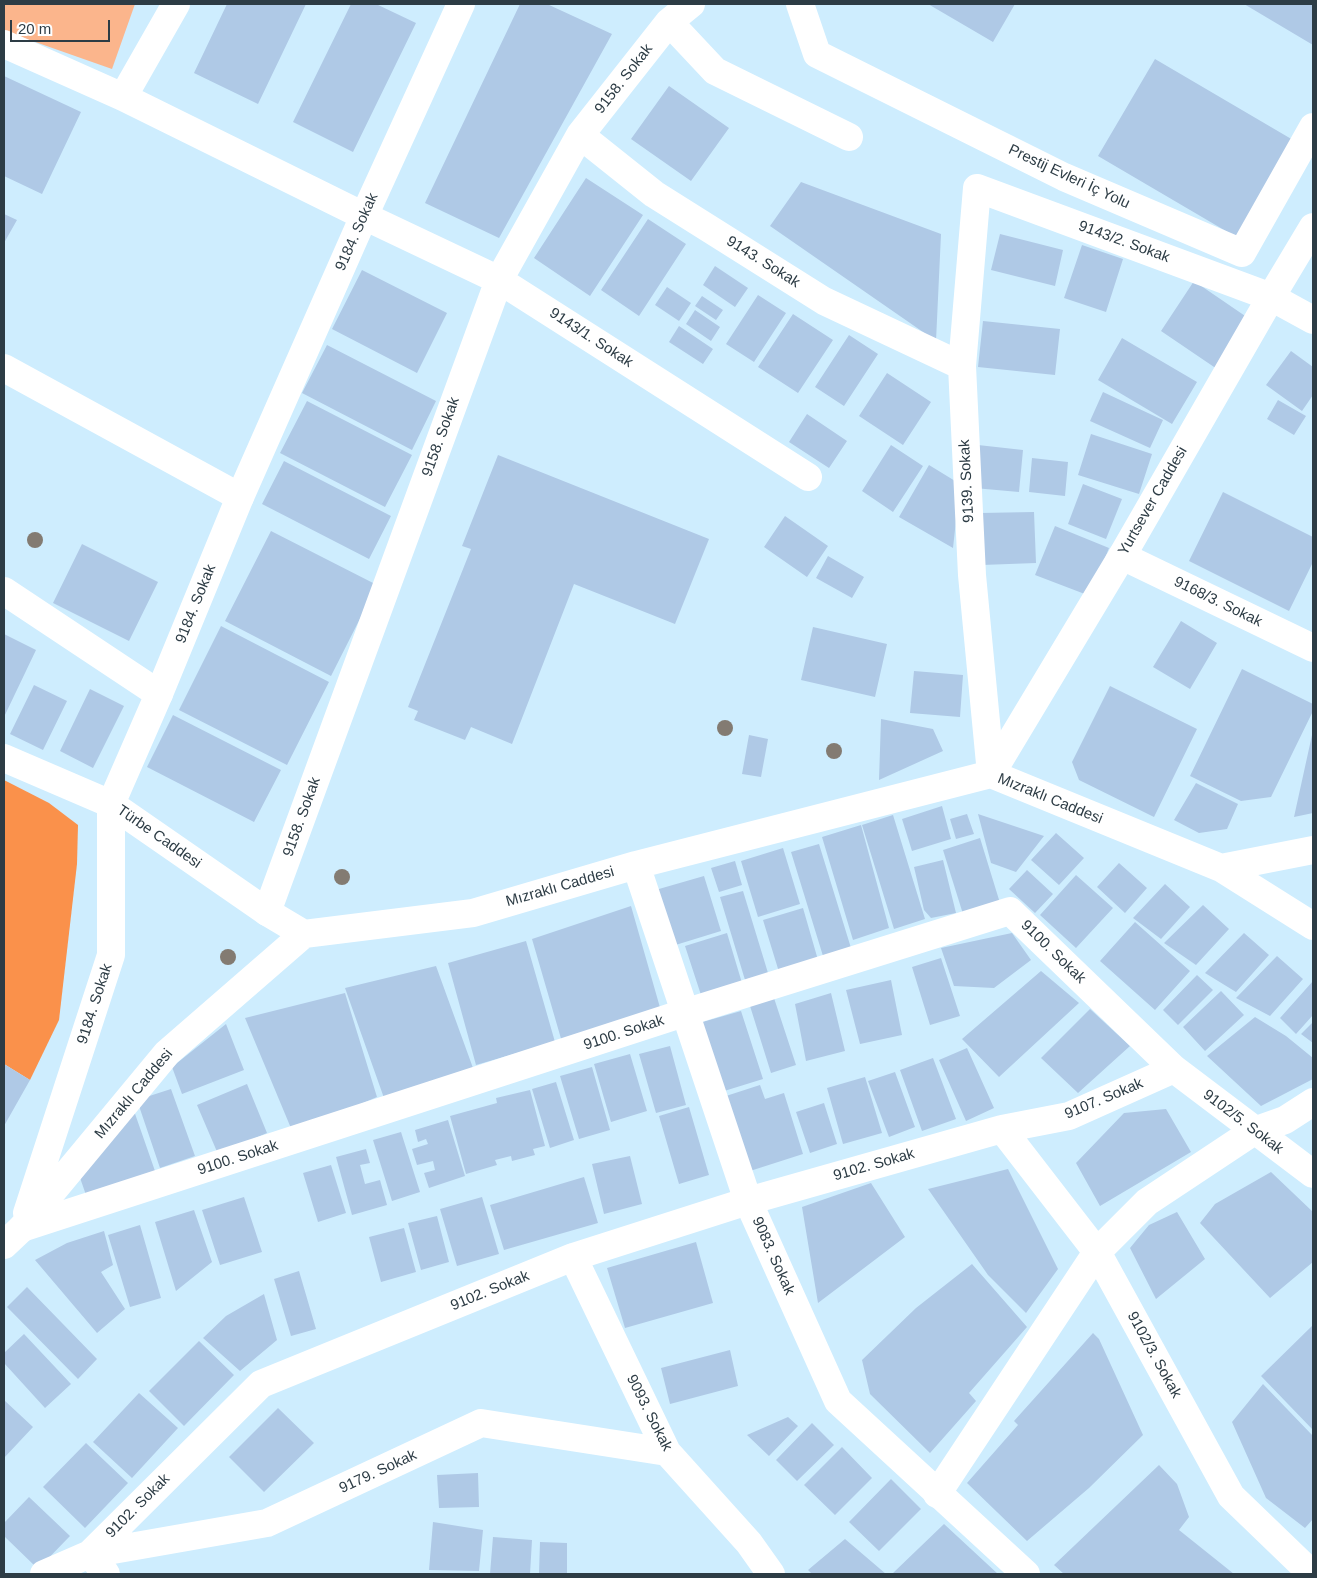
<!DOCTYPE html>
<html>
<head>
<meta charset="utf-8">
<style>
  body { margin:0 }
  #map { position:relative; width:1317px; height:1578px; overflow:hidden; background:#ceedfe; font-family:Helvetica,sans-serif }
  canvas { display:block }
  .frame { position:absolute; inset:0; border:5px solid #2d3c45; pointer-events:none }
  .scale { position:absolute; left:10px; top:20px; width:100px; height:22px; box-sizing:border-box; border:2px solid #2d3c45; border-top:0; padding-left:6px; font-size:15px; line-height:18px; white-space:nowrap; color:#2d3c45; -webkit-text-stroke:4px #fff; paint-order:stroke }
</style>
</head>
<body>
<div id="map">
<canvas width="1317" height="1578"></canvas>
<div class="frame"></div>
<div class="scale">20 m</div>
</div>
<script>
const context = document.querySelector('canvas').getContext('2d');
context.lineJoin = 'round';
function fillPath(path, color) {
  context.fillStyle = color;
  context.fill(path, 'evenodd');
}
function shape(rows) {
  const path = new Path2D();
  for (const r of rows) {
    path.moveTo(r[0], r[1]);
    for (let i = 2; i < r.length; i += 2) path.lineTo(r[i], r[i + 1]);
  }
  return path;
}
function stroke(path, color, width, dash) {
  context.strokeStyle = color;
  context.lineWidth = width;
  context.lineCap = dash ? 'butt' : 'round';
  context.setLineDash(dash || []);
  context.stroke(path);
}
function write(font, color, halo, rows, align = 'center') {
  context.font = font + ' Helvetica,sans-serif';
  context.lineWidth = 4.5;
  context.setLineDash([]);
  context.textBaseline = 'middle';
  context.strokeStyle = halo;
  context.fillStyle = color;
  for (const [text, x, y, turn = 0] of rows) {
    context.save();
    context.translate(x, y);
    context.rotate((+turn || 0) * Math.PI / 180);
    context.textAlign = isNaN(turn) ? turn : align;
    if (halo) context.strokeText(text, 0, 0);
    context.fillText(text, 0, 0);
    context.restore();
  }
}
const green = shape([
  [4,4,135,4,112,69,4,31]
]);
const forest = shape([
  [4,780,49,803,78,825,77,864,59,1020,30,1080,4,1064]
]);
const building = shape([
  [227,4,306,4,258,104,194,73],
  [351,4,376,4,416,23,353,152,293,122],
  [520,4,547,4,612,34,499,238,425,203],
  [928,4,1015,4,993,42],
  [1244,4,1313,4,1313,45],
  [1155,59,1305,147,1248,244,1098,156],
  [4,76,81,112,42,194,4,176],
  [669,86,729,128,691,181,631,139],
  [586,178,643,215,590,296,534,258],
  [801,182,941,234,936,341,770,226],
  [4,214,17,220,4,243],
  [648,219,686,244,639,316,601,290],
  [1000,234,1063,250,1055,286,991,270],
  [1082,245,1123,259,1106,312,1064,298],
  [715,266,748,288,735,307,703,285],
  [362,270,447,313,417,373,332,329],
  [1194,281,1251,320,1217,369,1161,331],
  [667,287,691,303,679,321,655,305],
  [758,295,786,313,754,362,726,344],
  [702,296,723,310,716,320,695,306],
  [695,310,720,327,711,341,686,324],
  [793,314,833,340,798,393,758,367],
  [983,321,1060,329,1055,375,978,367],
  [679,326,713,349,703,364,669,342],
  [849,335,878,354,844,406,815,387],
  [1122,338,1197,382,1172,424,1098,380],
  [327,345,436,401,412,450,302,393],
  [1291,351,1313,367,1313,395,1302,411,1266,385],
  [887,373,931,402,903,445,859,416],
  [1103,392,1163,420,1150,448,1090,421],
  [1278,400,1306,416,1294,435,1267,419],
  [307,401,412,455,385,507,280,453],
  [807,414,847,441,829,468,789,442],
  [1091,434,1152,454,1139,494,1078,475],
  [891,445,923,466,893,512,862,491],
  [978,445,1023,450,1019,492,974,488],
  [498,455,709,539,675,624,574,584,512,744,471,727,465,740,414,720,418,711,408,707,471,549,462,546],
  [1032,458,1068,462,1065,496,1029,492],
  [284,461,391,516,369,559,262,504],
  [929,465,960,484,953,548,899,517],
  [1083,484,1122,499,1106,539,1068,524],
  [1223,492,1313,537,1313,562,1289,611,1189,561],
  [1034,512,1036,563,982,565,980,513],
  [785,516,828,546,807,577,764,547],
  [1055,526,1109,548,1090,596,1035,575],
  [271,531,377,585,331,676,225,621],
  [82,544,158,582,129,641,53,603],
  [828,556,864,577,852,598,816,578],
  [1181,621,1217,643,1190,689,1153,667],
  [221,626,329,682,287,765,179,710],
  [813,627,887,644,875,697,801,680],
  [4,634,36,650,4,717],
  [1242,669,1313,704,1313,711,1271,797,1241,801,1190,776],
  [914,671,963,675,960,717,910,713],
  [34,685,67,701,43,750,10,734],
  [1110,686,1197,729,1154,817,1079,780,1072,762],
  [90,689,124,706,93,768,60,751],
  [173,715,281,770,254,822,147,767],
  [881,719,933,729,943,751,879,780],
  [749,735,768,739,761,777,742,774],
  [1312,735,1313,813,1294,817],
  [1196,783,1238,804,1227,829,1199,833,1174,820],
  [942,806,951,839,912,851,902,819],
  [967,814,974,834,956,839,950,819],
  [978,814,1044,836,1016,872,991,863],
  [893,815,925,919,894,929,862,825],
  [861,825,889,928,853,940,822,837],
  [1056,833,1084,858,1059,885,1031,860],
  [980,838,1000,903,963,914,943,850],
  [819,844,851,948,823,956,791,852],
  [783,848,800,904,758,917,741,861],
  [943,860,956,913,931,918,924,910,914,867],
  [735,861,742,885,719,892,711,868],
  [1119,863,1147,888,1125,913,1097,887],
  [1027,870,1053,894,1035,913,1009,889],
  [1076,875,1113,908,1076,948,1040,915],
  [704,876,721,931,669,947,652,891],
  [1165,884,1190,907,1161,939,1133,918],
  [743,891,768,973,745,980,720,897],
  [1203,905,1229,929,1196,965,1164,943],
  [631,906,661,1011,562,1042,532,939],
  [803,908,818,960,779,972,763,920],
  [1135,922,1190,971,1155,1010,1100,961],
  [727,933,742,983,701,995,685,946],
  [1012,933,1031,960,994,988,954,986,941,948],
  [1244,933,1269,955,1236,992,1205,973],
  [526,941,555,1042,476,1065,448,963],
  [1277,956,1303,979,1270,1016,1236,998],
  [941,958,960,1016,930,1025,912,967],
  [436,966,473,1068,384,1098,345,988],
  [1041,971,1079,1003,999,1077,962,1039],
  [1197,975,1213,990,1178,1025,1163,1010],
  [891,980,902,1035,860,1044,846,990],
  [1313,981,1313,1015,1296,1034,1280,1018],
  [1221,991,1244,1015,1205,1051,1183,1027],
  [345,993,377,1097,293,1133,245,1018],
  [831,993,845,1051,806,1061,795,1004],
  [774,998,796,1065,771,1073,750,1006],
  [1090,1009,1130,1046,1078,1093,1041,1058],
  [741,1011,763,1079,721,1092,699,1023],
  [1255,1017,1286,1036,1313,1058,1313,1079,1261,1106,1207,1056],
  [1313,1022,1313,1043,1301,1034],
  [226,1024,244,1070,182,1094,172,1067],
  [670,1046,686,1105,656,1113,639,1054],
  [967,1048,994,1108,966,1121,939,1060],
  [630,1054,647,1111,611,1122,594,1064],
  [933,1058,956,1119,922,1131,900,1070],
  [4,1064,30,1080,4,1126],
  [592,1067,610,1130,579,1139,560,1076],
  [895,1072,915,1127,889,1137,868,1081],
  [865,1077,882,1133,843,1144,827,1088],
  [556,1082,574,1140,550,1148,532,1089],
  [247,1084,267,1133,218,1154,197,1105],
  [760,1085,765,1099,784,1093,803,1154,750,1171,726,1096],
  [171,1089,195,1156,160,1168,137,1100],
  [530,1090,545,1146,533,1149,535,1155,512,1161,511,1156,495,1160,497,1165,466,1174,450,1116,497,1103,496,1098],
  [824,1103,837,1144,810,1153,796,1112],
  [689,1107,709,1175,679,1184,659,1116],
  [133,1108,155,1171,86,1195,78,1172],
  [1166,1109,1191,1152,1100,1206,1076,1163,1124,1113],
  [448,1120,465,1176,429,1188,424,1173,435,1170,433,1161,417,1165,412,1149,428,1144,426,1139,418,1142,415,1130],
  [401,1132,420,1192,392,1201,373,1140],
  [366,1149,370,1163,360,1165,365,1184,380,1180,387,1205,352,1215,336,1157],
  [630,1156,642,1204,604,1214,592,1164],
  [331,1165,346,1213,318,1222,303,1173],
  [1008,1169,1058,1269,1026,1313,988,1275,928,1189],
  [1271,1172,1313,1212,1313,1262,1270,1298,1200,1223,1215,1204],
  [584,1177,598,1223,504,1250,490,1205],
  [871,1183,905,1237,818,1303,802,1207],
  [244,1197,262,1252,220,1265,202,1210],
  [482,1197,499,1254,457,1266,440,1209],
  [194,1210,212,1262,176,1291,155,1222],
  [1177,1212,1205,1259,1156,1299,1130,1248,1149,1225],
  [437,1216,449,1262,421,1270,408,1223],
  [140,1225,161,1298,130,1307,108,1235],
  [404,1228,416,1272,381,1282,369,1237],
  [104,1231,113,1265,101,1272,125,1309,97,1333,35,1260,67,1243],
  [696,1242,713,1303,625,1328,607,1268],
  [972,1264,1027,1327,969,1393,976,1401,930,1453,870,1394,862,1360,916,1308],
  [299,1271,316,1329,291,1336,274,1279],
  [27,1287,97,1359,78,1379,7,1307],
  [264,1294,277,1340,240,1371,203,1338,226,1316],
  [1313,1325,1313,1430,1261,1376],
  [1093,1333,1099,1339,1143,1435,1089,1488,1027,1541,967,1483,1018,1425,1014,1421],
  [24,1334,71,1384,45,1408,4,1363,4,1353],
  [199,1341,234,1375,184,1426,149,1391],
  [730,1350,738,1386,670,1404,661,1368],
  [1263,1384,1313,1436,1313,1519,1305,1528,1266,1498,1232,1422],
  [139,1393,178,1428,132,1478,93,1442],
  [4,1400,33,1427,4,1458],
  [278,1408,314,1443,264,1492,229,1457],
  [788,1417,798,1426,769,1456,747,1435],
  [812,1423,834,1445,797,1481,776,1460],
  [86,1443,128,1483,85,1528,43,1487],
  [842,1447,872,1478,835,1515,804,1485],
  [1159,1465,1177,1484,1189,1517,1179,1530,1234,1574,1064,1574,1054,1565],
  [478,1473,479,1507,439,1508,437,1475],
  [891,1479,921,1509,879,1551,849,1522],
  [29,1497,70,1536,38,1569,4,1536,4,1523],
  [433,1522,483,1530,479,1571,429,1570],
  [944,1524,985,1562,998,1574,894,1574,893,1573],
  [493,1537,532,1540,530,1574,490,1574],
  [845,1539,886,1574,812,1574,808,1570],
  [540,1542,567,1543,567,1574,539,1574]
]);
const street = shape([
  [800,4,817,54,1064,177,1242,253,1313,127],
  [669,22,715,71,849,137],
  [4,44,123,97,364,216,499,280,808,477],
  [123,97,176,4],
  [580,135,654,194,824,301,962,366],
  [4,368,240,497],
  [1122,556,1313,648],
  [4,591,159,694],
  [991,774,972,575,962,366,977,188,1271,297,1313,320],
  [267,912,499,280,580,135,669,22,691,4],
  [1002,1129,1097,1252,1231,1496,1312,1574],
  [22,1228,684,1013,1010,911,1174,1069,1313,1174],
  [573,1257,667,1452,749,1543,771,1574],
  [937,1494,1097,1252,1147,1202,1254,1131,1285,1120,1313,1102],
  [44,1574,90,1554,261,1384,573,1257,748,1201,1002,1129,1069,1116,1174,1069],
  [106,1574,90,1554,267,1523,481,1423,667,1452]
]);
const secondary = shape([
  [4,758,111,804,267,912,304,934],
  [991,774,1122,556,1271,297,1313,227],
  [636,865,748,1201,838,1401,1026,1574],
  [1221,868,1313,850],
  [27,1213,111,955,111,804,159,694,240,497,364,216,461,4],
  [4,1245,22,1228,167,1053,304,934,473,913,636,865,991,774,1221,868,1313,926]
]);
const trees = [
  [35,540],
  [725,728],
  [834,751],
  [342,877],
  [228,957]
];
const streetNames = [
  ["9158. Sokak",624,79,-52],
  ["Prestij Evleri İç Yolu",1069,177,25],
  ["9184. Sokak",357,232,-66],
  ["9143/2. Sokak",1124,242,20],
  ["9143. Sokak",763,262,32],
  ["9143/1. Sokak",591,338,33],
  ["9158. Sokak",441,437,-70],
  ["9139. Sokak",967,481,-93],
  ["Yurtsever Caddesi",1153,501,-60],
  ["9168/3. Sokak",1218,602,26],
  ["9184. Sokak",196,604,-68],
  ["Mızraklı Caddesi",1050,799,22],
  ["9158. Sokak",302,817,-70],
  ["Türbe Caddesi",159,837,35],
  ["Mızraklı Caddesi",560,887,-16],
  ["9100. Sokak",1053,952,44],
  ["9184. Sokak",95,1004,-72],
  ["9100. Sokak",624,1033,-18],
  ["Mızraklı Caddesi",134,1094,-50],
  ["9107. Sokak",1104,1099,-23],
  ["9102/5. Sokak",1243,1122,37],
  ["9100. Sokak",238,1158,-18],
  ["9102. Sokak",874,1165,-16],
  ["9083. Sokak",773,1256,66],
  ["9102. Sokak",490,1291,-22],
  ["9102/3. Sokak",1154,1355,61],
  ["9093. Sokak",649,1413,63],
  ["9179. Sokak",378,1472,-25],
  ["9102. Sokak",138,1506,-45]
];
fillPath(green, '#fbb58c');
fillPath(forest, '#fa914b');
fillPath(building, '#afc9e6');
stroke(street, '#fff', 28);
stroke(secondary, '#fff', 28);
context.fillStyle = '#837b72';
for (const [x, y] of trees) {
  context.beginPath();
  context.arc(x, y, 8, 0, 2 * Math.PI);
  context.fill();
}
write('15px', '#2d3c45', '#fff', streetNames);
</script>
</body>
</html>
